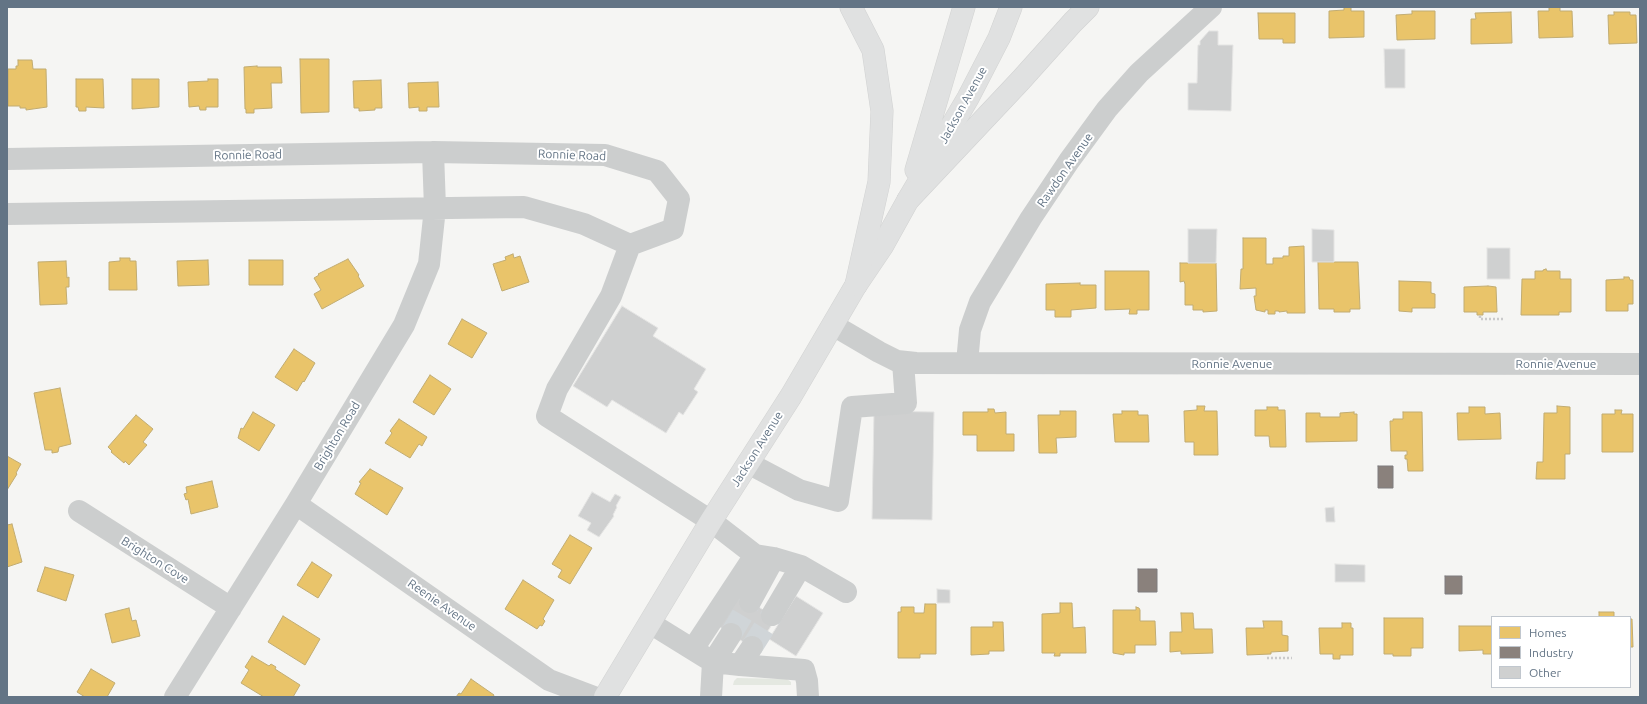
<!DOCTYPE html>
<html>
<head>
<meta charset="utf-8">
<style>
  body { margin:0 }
  #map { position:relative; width:1647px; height:704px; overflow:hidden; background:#f5f5f3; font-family:Ubuntu,sans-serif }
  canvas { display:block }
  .frame { position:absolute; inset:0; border:8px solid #637485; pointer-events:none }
  .legend { position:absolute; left:1491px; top:616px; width:140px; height:72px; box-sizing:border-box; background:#fff; border:1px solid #c1c7ce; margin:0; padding:5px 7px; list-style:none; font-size:12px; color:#637485 }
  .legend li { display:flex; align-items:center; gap:8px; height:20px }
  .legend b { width:20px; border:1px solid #c1c7ce }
</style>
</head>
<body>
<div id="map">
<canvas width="1647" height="704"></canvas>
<div class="frame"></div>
<ul class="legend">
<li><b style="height:11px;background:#e9c46a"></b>Homes</li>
<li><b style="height:11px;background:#8a817c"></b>Industry</li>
<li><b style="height:11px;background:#cfd0d0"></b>Other</li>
</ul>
</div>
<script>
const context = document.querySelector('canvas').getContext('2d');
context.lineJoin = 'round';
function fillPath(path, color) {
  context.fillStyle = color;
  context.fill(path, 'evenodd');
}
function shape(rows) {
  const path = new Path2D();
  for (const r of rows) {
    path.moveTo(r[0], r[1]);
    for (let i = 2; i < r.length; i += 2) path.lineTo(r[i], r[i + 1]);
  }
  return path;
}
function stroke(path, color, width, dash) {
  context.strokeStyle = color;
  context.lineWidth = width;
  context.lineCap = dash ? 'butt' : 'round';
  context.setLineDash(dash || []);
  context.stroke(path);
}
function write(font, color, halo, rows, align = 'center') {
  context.font = font + ' Ubuntu,sans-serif';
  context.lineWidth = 4;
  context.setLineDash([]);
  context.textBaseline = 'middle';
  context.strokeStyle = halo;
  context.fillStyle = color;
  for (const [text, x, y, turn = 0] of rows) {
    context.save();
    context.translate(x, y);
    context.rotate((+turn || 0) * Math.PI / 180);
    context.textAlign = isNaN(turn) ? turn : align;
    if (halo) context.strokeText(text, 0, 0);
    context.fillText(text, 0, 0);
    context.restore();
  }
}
const green = shape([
  [737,678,787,679,791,682,791,685,733,685,734,681]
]);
const homes = shape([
  [1344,7,1351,7,1351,11,1364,11,1364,37,1329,38,1329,11,1344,10,1344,7],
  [1549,7,1560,7,1560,11,1572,11,1573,37,1539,38,1538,11,1549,11,1549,7],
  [1412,11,1435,11,1435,39,1397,40,1396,15,1412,14,1412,11],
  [1511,12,1512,43,1471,44,1471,19,1476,19,1475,13,1511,12],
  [1614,12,1630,12,1630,15,1636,15,1637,43,1609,44,1608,15,1614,15,1614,12],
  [1258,13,1295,13,1295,43,1283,43,1283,39,1259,39,1258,13],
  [300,59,329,59,329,112,301,113,300,59],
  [18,60,32,60,33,69,46,69,47,107,26,110,26,108,20,108,20,106,8,106,8,69,16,69,16,66,18,66,18,60],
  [257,66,257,67,281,67,282,83,271,83,272,108,254,109,254,113,246,113,246,109,245,109,244,67,257,66],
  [76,79,103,79,104,108,86,107,86,111,79,111,78,107,76,107,76,79],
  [132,79,159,79,159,107,132,109,132,79],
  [208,79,218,79,218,107,206,107,206,110,200,110,199,106,189,107,188,82,208,81,208,79],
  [381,80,382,108,375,108,375,110,359,111,359,108,354,108,353,81,381,80],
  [438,82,439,107,427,107,427,111,419,111,419,107,409,108,408,83,438,82],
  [1243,238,1266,238,1266,264,1273,264,1273,258,1283,258,1283,256,1289,256,1289,247,1304,246,1305,313,1287,313,1287,311,1279,312,1279,311,1275,311,1275,314,1268,314,1268,310,1265,310,1265,312,1256,310,1254,296,1256,296,1256,288,1240,289,1241,269,1243,269,1243,238],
  [513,254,514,258,520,256,529,282,502,291,493,264,506,260,505,257,513,254],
  [120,258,130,258,130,261,136,261,137,290,109,290,109,262,120,261,120,258],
  [348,259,359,275,358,276,364,286,322,309,314,294,321,290,314,278,319,275,318,274,348,259],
  [208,260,209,285,178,286,177,261,208,260],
  [249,260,283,260,283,285,249,285,249,260],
  [66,261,67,278,69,277,69,287,66,287,67,304,40,305,38,262,66,261],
  [1318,262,1358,262,1360,309,1350,309,1350,312,1334,312,1334,309,1319,309,1318,262],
  [1180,263,1216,263,1217,311,1203,312,1203,310,1193,310,1193,305,1185,305,1185,284,1184,281,1180,282,1180,263],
  [1546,269,1547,271,1560,271,1560,279,1571,279,1571,312,1559,312,1559,315,1521,315,1522,279,1535,279,1535,271,1543,271,1543,270,1546,269],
  [1105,271,1149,271,1149,310,1137,310,1137,314,1129,314,1130,309,1105,310,1105,271],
  [1624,277,1629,277,1630,280,1633,280,1633,304,1628,304,1628,311,1606,311,1606,280,1624,279,1624,277],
  [1399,281,1431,282,1431,293,1435,294,1435,308,1412,308,1412,312,1399,311,1399,281],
  [1080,283,1080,285,1096,285,1096,308,1071,310,1071,317,1055,317,1055,310,1046,310,1046,284,1080,283],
  [1488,286,1496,287,1497,312,1483,312,1483,315,1477,315,1477,312,1464,312,1464,287,1488,286],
  [462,319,487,333,472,358,448,344,462,319],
  [294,349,315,363,304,382,303,381,297,391,275,377,294,349],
  [430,375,451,389,434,415,413,402,430,375],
  [60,388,71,444,59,447,58,452,52,453,52,450,45,450,34,393,60,388],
  [1197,406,1205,406,1204,411,1217,411,1218,455,1194,455,1194,442,1185,442,1184,411,1197,410,1197,406],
  [1557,406,1570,407,1570,454,1565,454,1565,479,1536,479,1537,462,1543,462,1544,413,1557,413,1557,406],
  [1267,407,1278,407,1278,410,1285,410,1286,447,1270,447,1269,436,1255,436,1255,410,1267,410,1267,407],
  [1469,407,1485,407,1485,414,1500,413,1501,439,1458,440,1457,413,1469,413,1469,407],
  [988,409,994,409,995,413,1006,412,1006,434,1014,434,1014,451,977,451,977,435,963,435,963,412,988,412,988,409],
  [1615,410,1622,410,1621,414,1633,414,1633,452,1602,452,1602,414,1615,414,1615,410],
  [1060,411,1076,411,1076,437,1056,438,1057,453,1039,453,1038,415,1060,415,1060,411],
  [1122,411,1138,411,1138,415,1148,415,1149,442,1115,442,1113,414,1122,414,1122,411],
  [253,412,275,425,259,451,238,438,241,428,243,429,253,412],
  [1354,412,1354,414,1357,414,1357,441,1306,442,1306,413,1320,413,1320,417,1340,417,1340,413,1354,412],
  [1403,412,1422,412,1423,471,1408,471,1407,459,1405,459,1405,455,1407,455,1407,451,1391,451,1390,421,1393,421,1393,419,1403,419,1403,412],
  [136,415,153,429,143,442,147,445,129,465,125,461,124,463,111,452,112,451,108,447,136,415],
  [399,419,427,437,422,446,419,444,410,458,385,443,392,433,390,431,399,419],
  [7,456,21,464,16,473,17,474,7,490,7,456],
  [370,469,403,488,387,515,355,494,361,483,359,482,370,469],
  [212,481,218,507,191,514,188,499,186,500,184,494,187,493,186,487,212,481],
  [12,524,22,562,7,567,7,525,12,524],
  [570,535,592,548,570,584,558,577,562,570,552,564,570,535],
  [312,562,332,575,318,598,297,585,312,562],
  [45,567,74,575,66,601,37,591,45,567],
  [523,580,554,600,543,619,545,621,542,626,540,625,537,629,505,609,523,580],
  [1060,603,1072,603,1073,628,1085,627,1086,653,1060,653,1060,656,1054,656,1055,653,1042,653,1042,614,1060,613,1060,603],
  [925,604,936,604,936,654,920,654,920,658,898,658,898,612,901,612,901,607,914,607,914,613,924,613,925,604],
  [1136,607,1139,608,1140,610,1140,621,1155,621,1156,645,1135,645,1135,653,1124,653,1124,655,1113,653,1113,610,1136,610,1136,607],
  [129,608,132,621,136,620,140,636,112,643,105,614,129,608],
  [1599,612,1614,612,1614,617,1598,617,1599,617,1599,612],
  [1181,613,1193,613,1194,629,1212,629,1213,653,1181,654,1181,651,1170,652,1170,632,1182,632,1181,613],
  [283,616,320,639,305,665,268,642,283,616],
  [1384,618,1423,618,1423,648,1411,648,1411,656,1393,656,1393,654,1384,654,1384,618],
  [1630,619,1632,619,1633,647,1630,647,1630,619],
  [1263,621,1282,621,1282,635,1288,636,1288,651,1271,652,1271,654,1247,655,1246,628,1264,628,1263,621],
  [993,622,1003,622,1004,651,989,651,989,654,971,655,971,627,993,627,993,622],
  [1342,623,1351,623,1351,628,1353,628,1353,655,1340,655,1340,659,1333,659,1333,654,1320,654,1319,628,1342,628,1342,623],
  [1459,626,1492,626,1492,654,1483,654,1483,650,1459,651,1459,626],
  [252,656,269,666,271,664,276,667,275,669,300,685,293,697,264,697,241,683,249,670,245,667,252,656],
  [91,669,115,683,107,697,85,697,77,692,91,669],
  [471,679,494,695,493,697,456,697,459,693,461,694,471,679]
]);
const industry = shape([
  [1378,466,1393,466,1393,488,1378,488,1378,466],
  [1138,569,1157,569,1157,592,1138,592,1138,569],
  [1445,576,1462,576,1462,594,1445,594,1445,576]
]);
const building = shape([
  [1209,31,1218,31,1218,45,1233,45,1231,111,1188,110,1188,83,1197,83,1198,45,1200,45,1200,41,1209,31],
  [1384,49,1405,49,1405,88,1385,88,1384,49],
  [1188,229,1217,229,1216,263,1188,263,1188,229],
  [1312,229,1334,230,1334,262,1312,262,1312,229],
  [1487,248,1510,248,1510,279,1487,279,1487,248],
  [622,306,658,328,653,336,706,369,694,389,698,392,683,415,679,412,666,433,612,400,607,407,573,386,622,306],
  [874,411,934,412,932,520,872,519,874,411],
  [592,492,610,502,615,494,621,497,616,506,617,507,613,515,614,516,599,537,587,530,591,523,578,516,592,492],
  [1334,507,1335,522,1326,522,1325,508,1334,507],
  [1335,564,1365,565,1365,582,1335,582,1335,564],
  [937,589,950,590,950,603,937,603,937,589],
  [735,592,776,618,756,650,715,624,735,592],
  [796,596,823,613,796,656,769,639,796,596]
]);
const minorTunnel = shape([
  [731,634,750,602],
  [752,647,772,615]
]);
const path = shape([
  [1480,316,1480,319,1503,319],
  [1267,658,1292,658]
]);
const minor = shape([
  [7,159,433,152,605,155,657,171,679,199,673,229,630,245,584,224,524,207,7,214],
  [630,245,611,296,557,389,547,416,711,521,755,555,774,558,801,566,772,615],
  [833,325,879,352,897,361,916,363,1640,364],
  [967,363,970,330,980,302,1031,218,1069,161,1107,109,1139,73,1211,7],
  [748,463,799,490,838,501,852,407,906,403,903,362],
  [296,504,549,680,594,697],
  [79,511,231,608],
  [801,566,846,592],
  [750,602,774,558],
  [650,623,713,662,731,634],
  [693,649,755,555],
  [740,665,804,670,807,681,808,697],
  [175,697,296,504,404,325,429,264,435,208,433,152],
  [711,697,713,662,740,665,752,647]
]);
const major = shape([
  [916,170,964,7],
  [605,697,711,521,791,396,856,285,883,245,908,200,968,98,999,38,1011,7]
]);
const highway = shape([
  [851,7,873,50,882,111,879,182,856,285],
  [908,200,1021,80,1073,22,1088,7]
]);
const streetNames = [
  ["Jackson Avenue",963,105,-61],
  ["Ronnie Road",248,155,-1],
  ["Ronnie Road",572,155,2],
  ["Rawdon Avenue",1065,170,-55],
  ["Ronnie Avenue",1232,364],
  ["Ronnie Avenue",1556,364],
  ["Brighton Road",337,436,-59],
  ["Jackson Avenue",757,449,-58],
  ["Brighton Cove",155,560,32],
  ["Reenie Avenue",442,605,35]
];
fillPath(green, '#e4e8e1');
fillPath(homes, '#e9c46a');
stroke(homes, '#c1ac72', 1);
fillPath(industry, '#8a817c');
stroke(industry, '#7e7d7f', 1);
fillPath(building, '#cfd0d0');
stroke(building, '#e4e4e3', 1);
stroke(minorTunnel, '#d0d5d8', 22, [22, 11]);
stroke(major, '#d2d3d2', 23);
stroke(highway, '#d1d2d2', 23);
stroke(path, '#cacacb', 2.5, [2, 2]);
stroke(minor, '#cccece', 22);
stroke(major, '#e0e1e1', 22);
stroke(highway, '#e0e1e1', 22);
write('12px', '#637485', '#fff', streetNames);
</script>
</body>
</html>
